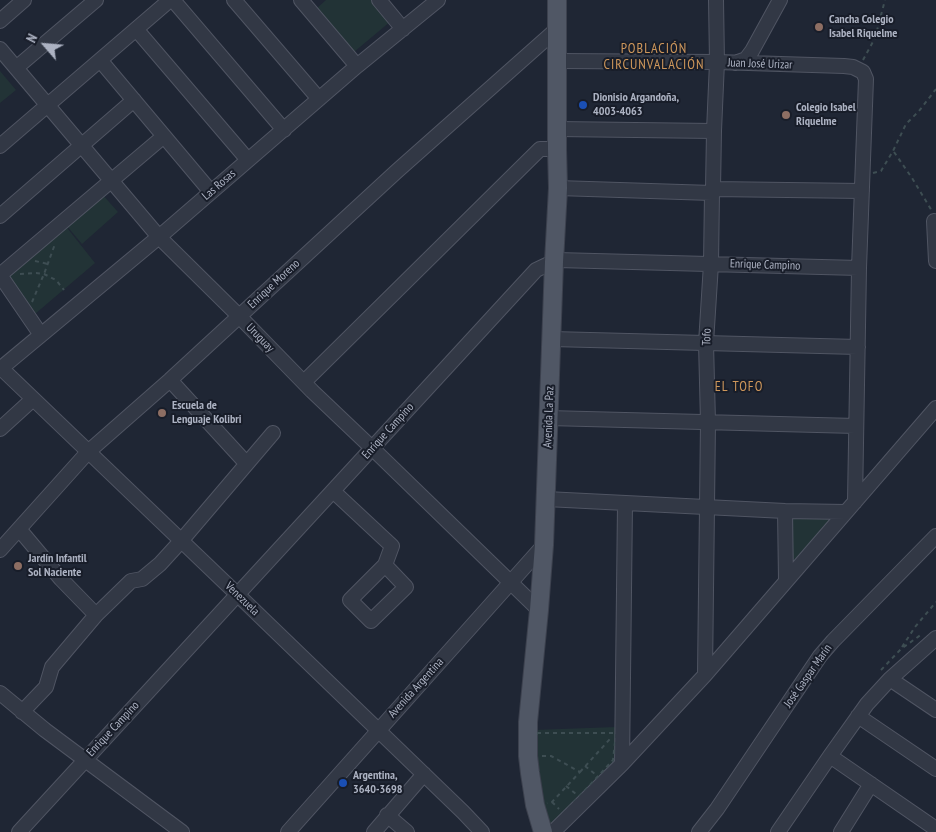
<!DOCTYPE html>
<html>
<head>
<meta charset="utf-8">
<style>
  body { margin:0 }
  #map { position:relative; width:936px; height:832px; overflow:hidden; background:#1f2634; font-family:"PT Sans Narrow",sans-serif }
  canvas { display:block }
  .north { position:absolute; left:20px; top:20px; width:50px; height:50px; -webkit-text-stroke:4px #181d29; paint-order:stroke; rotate:297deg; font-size:14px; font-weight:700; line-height:20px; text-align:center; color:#acb2c2 }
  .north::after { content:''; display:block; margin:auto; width:18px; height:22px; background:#acb2c2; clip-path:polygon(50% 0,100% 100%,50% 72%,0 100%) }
</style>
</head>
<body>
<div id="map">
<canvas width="936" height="832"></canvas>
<div class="north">N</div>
</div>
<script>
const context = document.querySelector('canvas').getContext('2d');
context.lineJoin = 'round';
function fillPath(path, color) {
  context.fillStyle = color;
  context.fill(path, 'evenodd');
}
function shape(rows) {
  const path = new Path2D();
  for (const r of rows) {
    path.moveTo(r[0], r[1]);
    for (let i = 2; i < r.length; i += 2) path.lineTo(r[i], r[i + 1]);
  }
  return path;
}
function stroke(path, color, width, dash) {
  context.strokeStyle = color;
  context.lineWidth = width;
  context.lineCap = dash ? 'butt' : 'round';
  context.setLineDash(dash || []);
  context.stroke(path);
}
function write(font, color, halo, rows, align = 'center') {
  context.font = font + ' "PT Sans Narrow",sans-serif';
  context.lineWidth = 4;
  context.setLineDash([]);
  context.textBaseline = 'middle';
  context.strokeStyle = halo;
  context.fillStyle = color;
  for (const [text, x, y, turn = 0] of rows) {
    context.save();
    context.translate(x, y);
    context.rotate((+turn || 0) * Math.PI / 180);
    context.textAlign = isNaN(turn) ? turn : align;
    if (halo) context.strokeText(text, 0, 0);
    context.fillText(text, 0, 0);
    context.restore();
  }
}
const green = shape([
  [326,0,374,0,391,21,354,52,317,8],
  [0,71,16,90,0,103],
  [102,194,118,212,82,244,66,225],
  [64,224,95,263,35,314,4,275],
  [792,517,826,518,829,521,798,559,792,560,791,519],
  [616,727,614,763,549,832,533,769,534,730]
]);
const path = shape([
  [863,60,875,38,885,0],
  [894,152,912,178,932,211],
  [873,173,881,171,893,151,906,124,919,111,936,89],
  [35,261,48,264],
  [20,274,36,273,44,274,56,280,64,290],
  [32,302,44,274,55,244],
  [902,647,915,627,936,602],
  [881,670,901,649,922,634],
  [537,733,616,733,613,760,549,829,537,778,534,755,537,733],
  [542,756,551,756,580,772,552,802,547,803],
  [585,766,595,774],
  [580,772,610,739],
  [566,786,576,794],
  [552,802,559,809]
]);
const minor = shape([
  [173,0,284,130],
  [234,0,319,99],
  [301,0,357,66],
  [379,0,403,29],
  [0,21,24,0],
  [136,29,248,160],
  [0,49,159,237,239,316,312,391,372,448,539,610],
  [100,60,211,192],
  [557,61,717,62,844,66,853,67,863,72,866,79,859,268,855,502],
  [735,63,746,59,752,51,780,0],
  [16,68,96,0],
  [557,129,714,131],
  [0,146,170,0],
  [558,188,712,193],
  [713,189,862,191],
  [0,216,134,100],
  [934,221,936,261],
  [0,275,164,136],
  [0,275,41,335],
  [552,339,858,347],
  [0,367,238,595,463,812,482,832],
  [0,369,166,231,357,66,438,0],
  [170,380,246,463],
  [304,382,540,149,557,149],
  [548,418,856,426],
  [0,429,33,399],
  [333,491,392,546,385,565,350,600,371,621,406,587,385,565],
  [546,499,785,511,846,512],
  [785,511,786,580],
  [19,529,61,579,96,615],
  [0,550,88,452,170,380,397,171,557,29],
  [705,675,708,422,706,343,711,264,712,193,713,189,714,131,717,62,716,0],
  [890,679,936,710],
  [0,693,45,730,182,832],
  [22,712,46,687,52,667,96,615,131,581,142,579,160,564,181,541,273,433],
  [858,716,936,769],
  [830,756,936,829],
  [622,764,625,504],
  [387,815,407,832],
  [19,832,536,270,557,260,859,268],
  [288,832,544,545],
  [374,832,424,774],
  [553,832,622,764,705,675,936,408],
  [699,832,717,809,820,656,833,641,936,536],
  [778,832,830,756,867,704,890,679,936,638],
  [841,832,871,784]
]);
const major = shape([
  [543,832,535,805,530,773,528,756,528,722,539,610,544,545,554,262,558,188,557,149,557,0]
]);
const markers = [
  [819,27,5,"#8d6e63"],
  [583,105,5,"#1a4fb4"],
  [786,115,5,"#8d6e63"],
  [162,413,5,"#8d6e63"],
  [18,566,5,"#8d6e63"],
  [343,783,5,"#1a4fb4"]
];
const poiNames = [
  ["Cancha Colegio",829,20],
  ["Isabel Riquelme",829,34],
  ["Dionisio Argandoña,",593,98],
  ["4003-4063",593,112],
  ["Colegio Isabel",796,108],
  ["Riquelme",796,122],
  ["Escuela de",172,406],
  ["Lenguaje Kolibri",172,420],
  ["Jardín Infantil",28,559],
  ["Sol Naciente",28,573],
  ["Argentina,",353,776],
  ["3640-3698",353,790]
];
const streetNames = [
  ["Juan José Urizar",760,64,2],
  ["Las Rosas",219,185,-41],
  ["Enrique Campino",765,265,2],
  ["Enrique Moreno",274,284,-43],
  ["Tofo",707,337,-88],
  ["Uruguay",260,338,46],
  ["Avenida La Paz",549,417,-88],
  ["Enrique Campino",388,431,-48],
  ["Venezuela",242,599,44],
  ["José Gaspar Marín",808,676,-55],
  ["Avenida Argentina",416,688,-48],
  ["Enrique Campino",113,729,-47]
];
const neighbourhoodNames = [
  ["POBLACIÓN",654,49],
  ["CIRCUNVALACIÓN",654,65],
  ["EL TOFO",739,387]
];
fillPath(green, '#223336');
stroke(minor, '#505563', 16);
stroke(major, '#3c414e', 20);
stroke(path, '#3e4e53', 2, [4, 4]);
stroke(minor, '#323845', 14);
stroke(major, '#505765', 18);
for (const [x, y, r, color] of markers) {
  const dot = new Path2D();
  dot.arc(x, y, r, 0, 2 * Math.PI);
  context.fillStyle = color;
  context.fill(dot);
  stroke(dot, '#181d29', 2);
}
write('bold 12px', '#acb2c2', '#181d29', poiNames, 'left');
write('12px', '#acb2c2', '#181d29', streetNames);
context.letterSpacing = '1px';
write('14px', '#ce975b', '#181d29', neighbourhoodNames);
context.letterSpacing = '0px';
</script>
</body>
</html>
